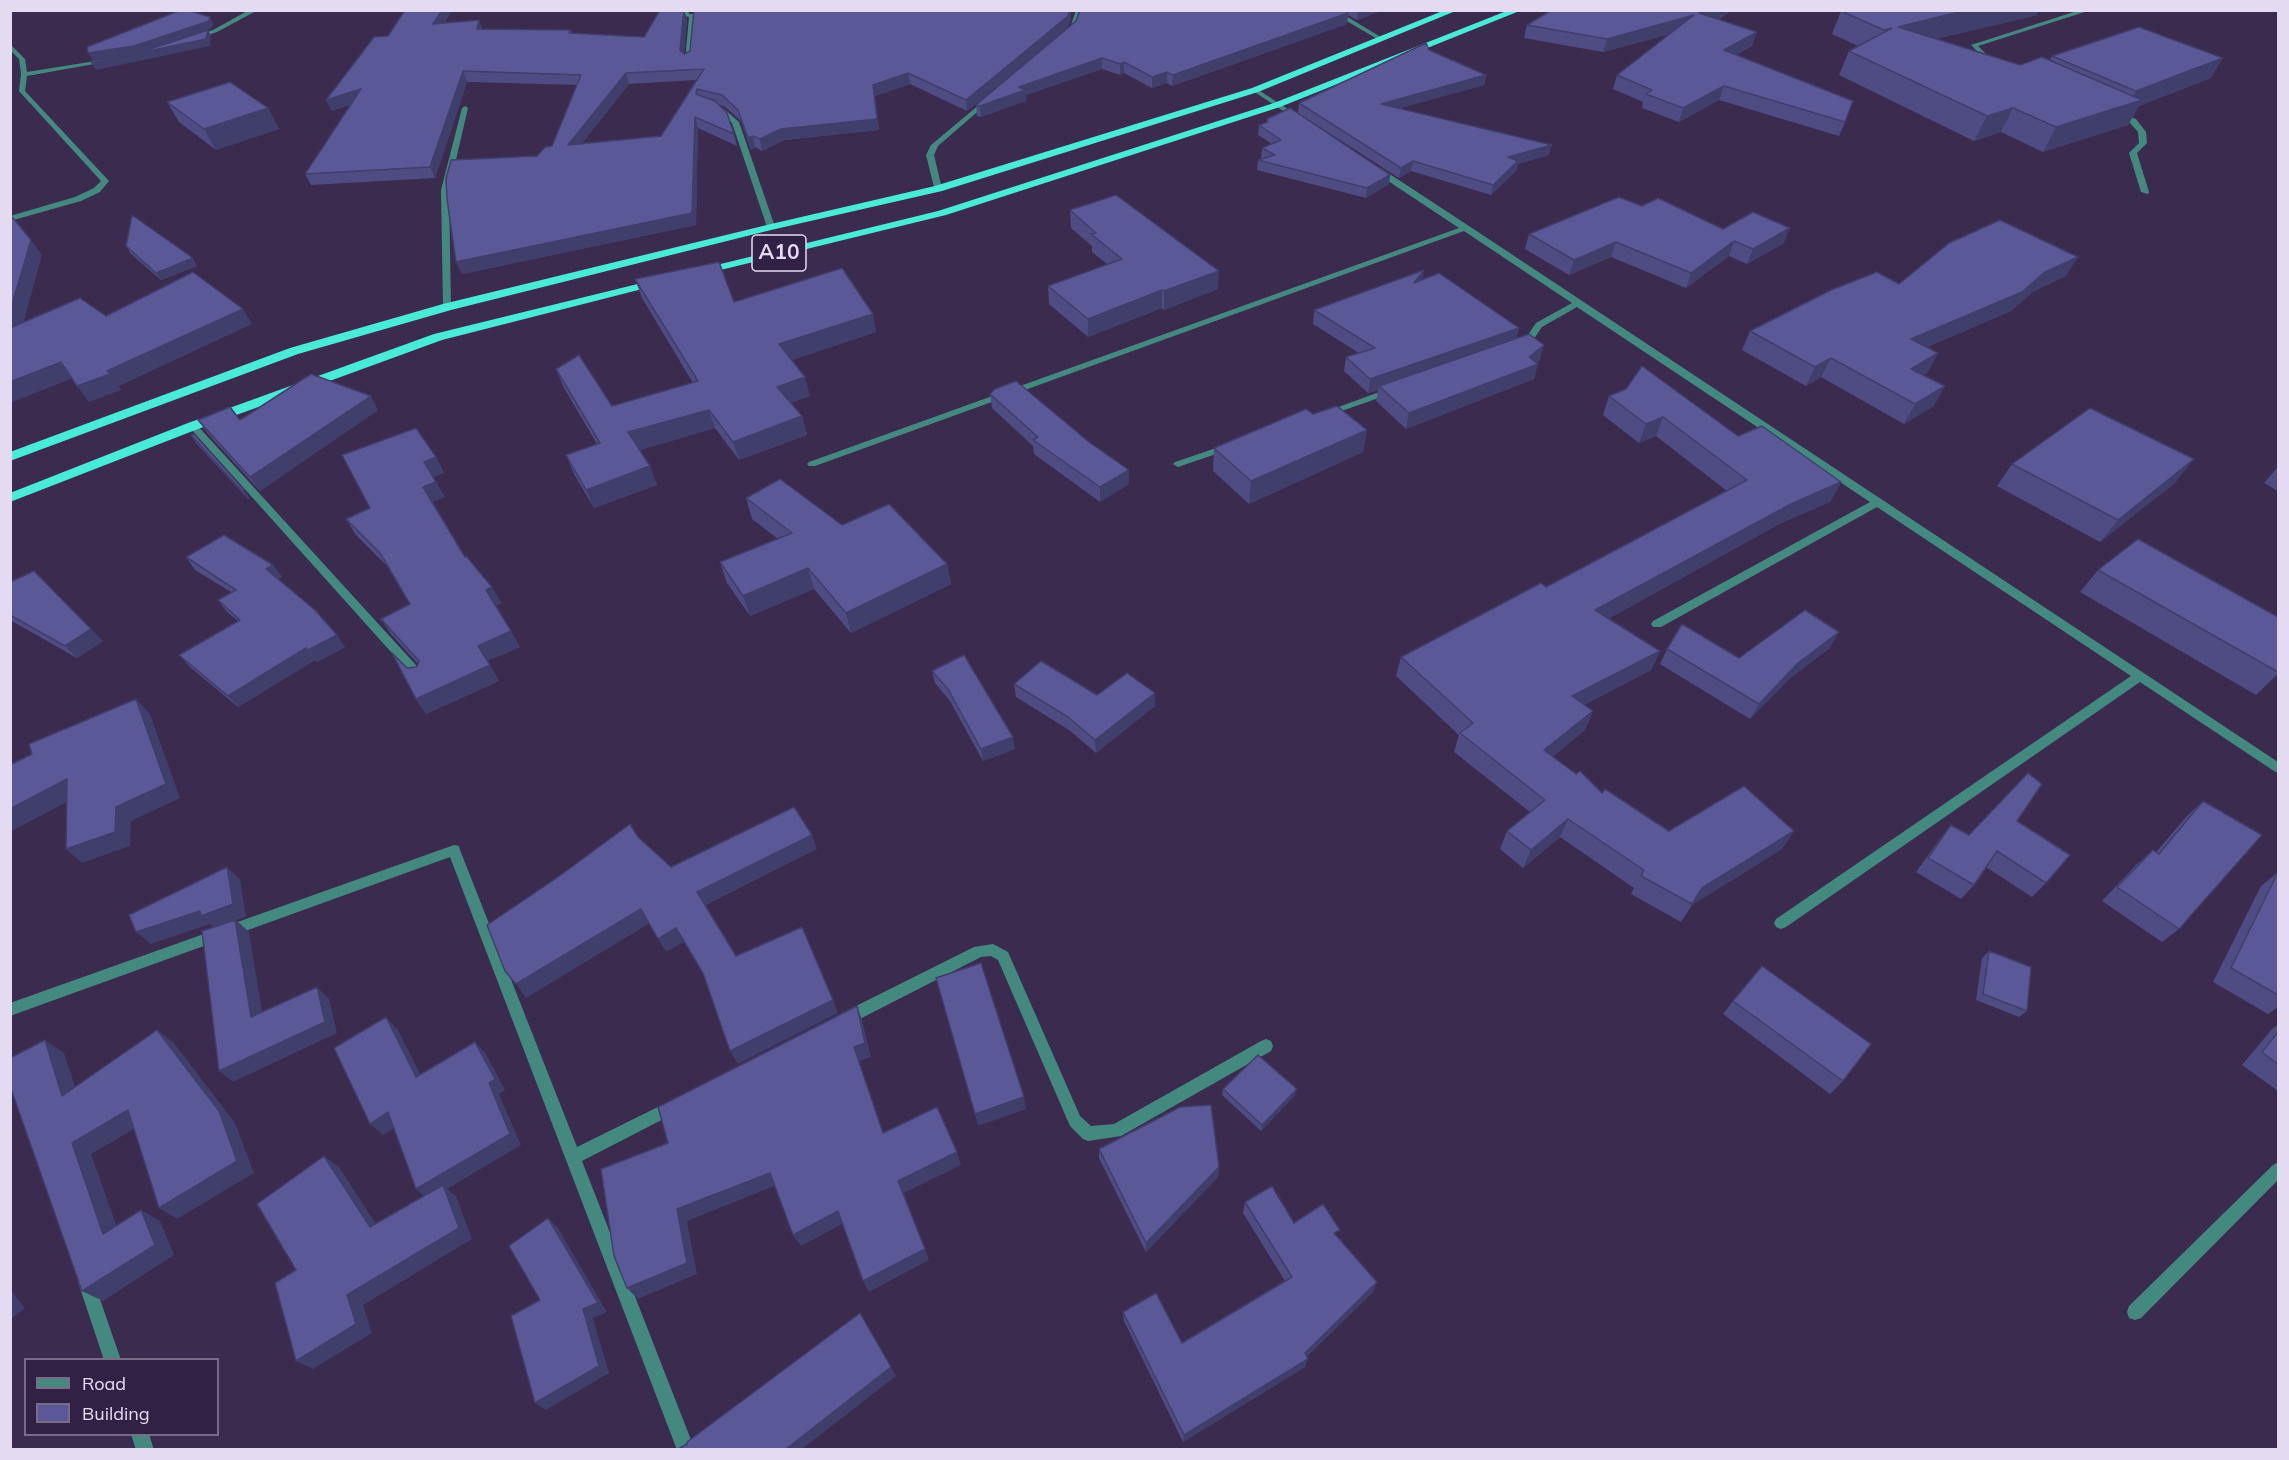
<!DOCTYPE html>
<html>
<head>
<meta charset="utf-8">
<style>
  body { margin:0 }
  #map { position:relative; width:2289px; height:1460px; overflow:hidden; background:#3b2b4f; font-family:Mulish,sans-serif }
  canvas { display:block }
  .frame { position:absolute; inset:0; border:12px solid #e4dbf2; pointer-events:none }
  .legend { position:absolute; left:24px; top:1358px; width:195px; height:78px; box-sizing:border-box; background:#312144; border:2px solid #796b8a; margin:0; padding:8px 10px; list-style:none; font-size:18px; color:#e4dbf2 }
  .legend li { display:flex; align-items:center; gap:12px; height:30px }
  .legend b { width:30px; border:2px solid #796b8a }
</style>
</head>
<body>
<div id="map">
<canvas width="2289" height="1460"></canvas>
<div class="frame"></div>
<ul class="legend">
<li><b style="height:8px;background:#44897f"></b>Road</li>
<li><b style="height:16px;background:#5b5898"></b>Building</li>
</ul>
</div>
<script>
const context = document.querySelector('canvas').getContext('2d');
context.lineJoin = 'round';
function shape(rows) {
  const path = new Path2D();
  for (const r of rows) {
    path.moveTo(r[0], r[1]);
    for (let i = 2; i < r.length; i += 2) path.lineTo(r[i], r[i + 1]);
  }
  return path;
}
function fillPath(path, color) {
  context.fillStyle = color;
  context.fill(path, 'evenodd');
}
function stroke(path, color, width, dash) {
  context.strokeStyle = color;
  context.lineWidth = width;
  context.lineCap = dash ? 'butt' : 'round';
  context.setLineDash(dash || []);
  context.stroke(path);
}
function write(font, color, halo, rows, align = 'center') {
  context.font = font + ' Mulish,sans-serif';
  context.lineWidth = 6;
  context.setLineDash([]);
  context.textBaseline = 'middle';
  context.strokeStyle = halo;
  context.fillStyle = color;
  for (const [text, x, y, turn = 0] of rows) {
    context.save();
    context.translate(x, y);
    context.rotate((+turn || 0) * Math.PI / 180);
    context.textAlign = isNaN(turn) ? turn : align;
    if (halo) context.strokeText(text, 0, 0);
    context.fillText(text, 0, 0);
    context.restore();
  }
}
const minor = shape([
  [249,10,258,10,217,32,194,40,191,38,213,30,249,10],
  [682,10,688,10,689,14,692,14,710,13,713,15,695,18,691,61,688,63,685,61,689,17,684,16,682,10],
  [1076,10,1082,10,1076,29,1068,36,1064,36,1064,34,1070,28,1076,10],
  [1328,10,1336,10,1384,39,1379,40,1328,10],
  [2080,10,2091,10,1978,46,1989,57,1996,60,1996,62,1985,59,1971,45,2080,10],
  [10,44,25,59,27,72,108,59,111,61,27,76,25,91,109,181,100,192,81,201,10,221,10,216,75,197,94,188,101,181,19,91,21,74,19,59,10,50,10,44],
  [1255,88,1257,89,1303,119,1297,120,1253,91,1252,90,1255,88],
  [986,99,991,100,938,146,934,155,942,189,935,191,926,155,931,145,986,99],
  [715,105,723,108,739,122,775,227,774,229,767,227,732,123,719,110,713,108,712,107,715,105],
  [465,106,468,108,449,190,451,307,447,310,443,307,441,190,462,108,465,106],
  [2116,113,2120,113,2136,119,2146,132,2147,143,2137,153,2149,192,2148,194,2141,192,2129,153,2139,143,2138,132,2130,123,2116,115,2116,113],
  [1373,167,1379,167,1469,226,2278,762,2278,773,2274,771,2140,682,1786,927,1781,929,1776,927,1774,923,1776,919,2131,676,1877,507,1661,627,1653,627,1651,624,1653,621,1870,502,1577,307,1542,327,1529,346,1517,348,1517,344,1523,342,1536,323,1572,303,1464,231,815,466,809,466,807,464,809,462,1459,228,1373,171,1373,167],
  [1393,387,1398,390,1396,392,1330,415,1327,416,1322,413,1393,387],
  [193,423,196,424,425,675,427,678,425,681,417,681,190,428,188,426,193,423],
  [1228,444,1231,445,1231,449,1178,467,1173,464,1175,462,1228,444],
  [454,845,459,846,460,850,577,1147,674,1099,679,1101,682,1106,679,1111,582,1161,695,1450,677,1450,450,857,10,1016,10,1003,454,845],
  [993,944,1008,952,1080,1116,1091,1126,1114,1124,1261,1041,1266,1039,1271,1041,1273,1046,1271,1051,1121,1136,1088,1141,1083,1139,1070,1126,998,960,991,956,981,957,850,1024,845,1026,840,1024,838,1019,840,1014,974,947,993,944],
  [2278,1162,2278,1180,2141,1318,2135,1320,2129,1318,2127,1312,2129,1306,2273,1165,2278,1162],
  [86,1274,92,1276,94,1282,121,1360,104,1360,78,1282,80,1276,86,1274],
  [131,1434,149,1434,154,1450,136,1450,131,1434]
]);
const trunk = shape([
  [1445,10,1458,10,1258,92,942,191,771,230,451,310,298,354,10,461,10,452,290,348,443,304,771,224,935,186,1252,88,1445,10],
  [1509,10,1522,10,1280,107,946,215,700,275,694,272,696,270,938,211,1274,103,1509,10],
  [658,279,662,280,662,284,442,340,198,429,10,502,10,493,188,423,434,334,658,279]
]);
const wall = shape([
  [452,10,444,23,482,29,571,30,572,33,644,37,687,19,684,54,690,51,694,12,691,12,690,10,1071,10,1071,18,1068,27,967,111,910,84,875,96,879,130,784,140,762,151,755,147,751,150,741,121,724,106,719,105,734,134,737,146,698,128,696,225,462,274,456,262,537,156,552,146,577,85,467,82,435,178,311,185,305,174,350,105,332,111,326,100,388,36],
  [696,80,661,136,582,143,629,84],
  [1080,10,1384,10,1357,20,1348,15,1347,24,1172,86,1167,83,1152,88,1124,73,1120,75,1102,69,1026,95,1026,101,981,117,977,116,976,105,1076,21],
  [1551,10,1732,10,1718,20,1752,46,1736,55,1845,122,1839,136,1719,100,1679,122,1642,108,1643,102,1613,89,1617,75,1670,34,1603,52,1524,38,1527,25],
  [1841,11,2037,15,1936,39,2020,65,2050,60,2052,56,2211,78,2139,106,2128,125,2043,152,2001,132,1974,141,1839,75,1849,51,1858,46,1832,34],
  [1429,50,1486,75,1484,85,1400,108,1549,155,1518,164,1516,171,1491,195,1411,171,1399,178,1298,113,1299,103],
  [167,102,268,108,279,129,216,150,179,122],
  [1267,119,1390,175,1389,184,1366,198,1257,170,1258,160,1263,159,1261,158,1262,148,1272,144,1258,135,1259,125,1266,123],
  [1642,206,1723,229,1784,243,1747,264,1729,256,1686,288,1611,257,1569,275,1525,249,1529,234],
  [1070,210,1218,289,1164,310,1162,308,1088,337,1049,304,1048,286,1107,264,1092,252,1092,246,1071,228],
  [126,246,197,266,161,280,131,254],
  [1424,270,1422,280,1519,328,1516,339,1540,360,1536,363,1534,379,1406,429,1376,401,1378,390,1368,393,1344,371,1346,357,1359,353,1313,324,1314,310],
  [2066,276,2034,291,2011,311,1927,347,1938,353,1928,372,1923,375,1934,406,1904,424,1821,377,1806,386,1742,350,1750,331,1899,284],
  [635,279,734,302,876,332,792,360,810,396,790,403,802,416,807,435,739,460,715,428,640,450,657,485,594,508,574,474,566,455,597,444,564,388,556,369,612,406,693,383,642,298],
  [990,394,1129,484,1100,502,1034,454,1033,446,992,408],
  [1609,396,1738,436,1841,482,1830,502,1781,523,1608,619,1660,651,1651,670,1584,705,1593,711,1585,730,1552,757,1602,793,1669,831,1794,831,1782,849,1692,905,1681,922,1631,894,1634,888,1560,837,1523,868,1500,849,1507,831,1530,812,1454,752,1459,735,1396,676,1401,657,1546,587,1727,491,1656,436,1639,443,1603,415],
  [378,410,260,491,208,434,198,420,240,420],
  [1313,414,1367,430,1363,452,1249,504,1213,471,1214,448],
  [191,435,244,490,249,498,248,499,196,443],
  [436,457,444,473,433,477,445,497,432,502,465,557,492,587,501,603,495,606,520,647,487,661,499,681,426,714,416,699,407,668,417,667,418,664,391,634,381,619,410,604,388,567,356,535,346,519,370,508],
  [2012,464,2176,482,2100,542,1997,486],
  [2278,467,2278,491,2264,483],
  [746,498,842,525,947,564,951,584,851,633,814,589,750,616,727,583,720,562,778,539,752,519],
  [186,557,273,565,282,577,278,579,345,647,317,662,315,660,238,707,190,667,179,655,238,621,227,612,218,600,231,592,195,570],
  [2098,570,2278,617,2278,674,2256,695,2080,592],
  [10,582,103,641,77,658,10,620],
  [1830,648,1789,679,1750,719,1660,664,1667,649,1739,658],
  [932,671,1015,749,983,761,950,701,935,683],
  [1014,684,1097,695,1155,706,1096,753,1069,730,1016,697],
  [2203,801,2179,929,2162,942,2102,901,2137,864,2153,850,2156,852,2187,816],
  [2017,821,2046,883,2032,897,1986,867,1974,885,1961,899,1916,872,1939,840,1951,825,1969,835],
  [2278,872,2278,1007,2268,1014,2213,982,2261,886],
  [1989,951,2027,1011,2019,1017,1976,1000,1982,958],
  [1733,1001,1843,1081,1830,1094,1723,1014],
  [2278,1025,2278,1091,2242,1065,2272,1029],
  [1223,1089,1295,1095,1261,1131,1222,1095],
  [1099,1149,1219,1167,1218,1177,1146,1252,1099,1158],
  [1245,1202,1294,1223,1337,1237,1373,1292,1307,1356,1305,1367,1183,1442,1124,1321,1123,1312,1182,1343,1285,1281,1243,1213]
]);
const shadedWall = shape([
  [442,10,452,10,438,35,433,24],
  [684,10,687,19,683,61,680,50],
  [1070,10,1071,10,1071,18,1068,27,967,111,966,100],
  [1358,10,1384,10,1357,20],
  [1710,10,1732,10,1716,21,1699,13],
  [1967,10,2039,10,2037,15,1888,50,1898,27],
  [1348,13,1347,24,1172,86,1173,75],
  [1694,15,1690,28,1603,52,1607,39],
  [210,17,213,24,212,28,137,53,93,60,88,53],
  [479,20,483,30,477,29],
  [208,30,211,36,210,46,96,70,92,63,206,39],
  [1757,32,1752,46,1719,64,1724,50],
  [1102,58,1102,69,1026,95,1026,101,981,117,980,106,1019,87],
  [2223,58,2211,78,2139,106,2128,125,2043,152,2056,127,2128,104,2136,91],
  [1124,62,1124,73,1120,75,1120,64],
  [463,71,467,82,435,178,430,167],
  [1167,72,1167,83,1152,88,1152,77],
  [626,73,629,84,572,156,568,145],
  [908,73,910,84,875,96,879,130,784,140,762,151,760,139,873,85],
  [1486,75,1484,85,1380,114,1381,104],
  [1724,86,1719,100,1679,122,1683,108],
  [361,89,366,100,332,111,326,100],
  [268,108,279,129,216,150,204,129],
  [2013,108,2001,132,1974,141,1987,116],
  [695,117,698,128,696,225,462,274,456,262],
  [753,136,755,147,751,150,748,138],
  [1552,145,1549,155,1518,164,1516,171,1491,195,1493,185,1508,157],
  [1413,161,1411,171,1399,178,1401,168],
  [1390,175,1389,184,1366,198,1367,188],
  [1790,228,1784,243,1747,264,1753,249],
  [31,240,42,255,17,346,10,337,10,311],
  [1734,241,1729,256,1686,288,1691,273],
  [1616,242,1611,257,1569,275,1574,260],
  [2078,257,2066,276,2034,291,2011,311,1901,358,1911,339,2045,272],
  [193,258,197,266,161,280,156,273],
  [1424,270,1421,284,1414,283],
  [1219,271,1218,289,1164,310,1164,291],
  [1162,290,1162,308,1088,337,1088,319],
  [243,309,252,324,119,386,121,390,89,402,77,386,107,371],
  [873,314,876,332,784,363,779,344],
  [1519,328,1515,342,1379,386,1378,390,1368,393,1370,379],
  [1544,345,1540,360,1532,367,1538,364,1534,379,1406,429,1409,413,1529,357],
  [1938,353,1928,372,1901,388,1911,369],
  [1831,358,1821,377,1806,386,1815,367],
  [61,362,73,378,10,403,10,382],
  [805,377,810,396,782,405,777,387],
  [1945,386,1934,406,1904,424,1915,404],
  [371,396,378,410,260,491,250,477],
  [709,410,715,428,636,451,628,432],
  [802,416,807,435,739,460,733,442],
  [1663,417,1656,436,1639,443,1646,424],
  [1367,430,1363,452,1249,504,1251,481],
  [436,457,444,473,433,477,424,462],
  [2194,459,2176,482,2100,542,2118,520],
  [650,466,657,485,594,508,586,490],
  [1129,470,1129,484,1100,502,1100,487],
  [436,482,445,497,431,502,423,487],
  [1841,482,1830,502,1781,523,1588,630,1595,610,1791,504],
  [244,490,249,498,248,499,242,491],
  [947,564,951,584,851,633,846,613],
  [273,565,282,577,275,581,266,569],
  [808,568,814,589,750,616,743,596],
  [492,587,501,603,494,606,486,590],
  [91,629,103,641,77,658,65,646],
  [511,631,520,647,487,661,478,646],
  [1839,632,1830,648,1789,679,1750,719,1759,704,1798,663],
  [337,635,345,647,317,662,308,650],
  [306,648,315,660,238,707,228,696],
  [1660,651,1651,670,1564,715,1572,696],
  [490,665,499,681,426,714,416,699],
  [2278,673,2278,674,2256,695],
  [1155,693,1155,706,1096,753,1095,740],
  [136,699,150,714,180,798,131,821,130,846,82,863,66,849],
  [1593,711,1585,730,1536,769,1544,750],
  [1013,737,1015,749,983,761,981,749],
  [67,779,82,794,10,832,10,809],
  [1568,819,1560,837,1523,868,1531,850],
  [1794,831,1782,849,1692,905,1702,888],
  [812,835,817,849,704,906,697,892],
  [227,867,240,879,246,917,236,920,249,932,265,1029,251,1017,214,928,210,924,151,944,136,932],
  [641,909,650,923,526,998,516,984],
  [676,928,684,942,666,952,658,939],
  [317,987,329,999,337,1033,233,1082,219,1071],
  [833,1000,838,1013,738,1064,730,1051],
  [857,1006,862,1020,871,1057,859,1061,888,1146,883,1133,854,1047],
  [386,1017,398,1030,428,1089,416,1077],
  [157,1030,174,1043,235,1123,254,1173,177,1219,159,1208],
  [45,1040,64,1053,82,1108,62,1096],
  [475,1042,486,1054,505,1090,499,1094,521,1145,447,1189,456,1196,472,1239,363,1305,372,1333,313,1369,296,1361,347,1295,429,1200,416,1189],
  [1297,1089,1295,1095,1261,1131,1262,1125],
  [1024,1097,1026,1109,978,1126,975,1114],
  [128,1110,146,1122,91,1154,123,1244,103,1234,72,1143],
  [388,1112,401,1124,383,1135,370,1124],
  [957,1152,961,1165,904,1193,929,1260,869,1292,863,1281,898,1181],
  [324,1156,339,1167,385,1238,370,1227],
  [1219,1167,1218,1177,1146,1252,1146,1243],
  [770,1173,777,1185,687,1221,697,1274,638,1299,627,1288,677,1209],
  [141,1210,160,1221,174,1255,103,1301,82,1291],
  [838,1211,844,1223,801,1246,793,1235],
  [548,1218,558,1228,607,1312,593,1318,609,1373,546,1410,535,1403],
  [1377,1282,1373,1292,1301,1361,1305,1353],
  [10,1289,25,1308,10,1320],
  [860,1313,896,1376,802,1449,786,1449],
  [1308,1359,1305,1367,1183,1442,1184,1435]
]);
const building = shape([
  [181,10,188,10,210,17,209,21,134,46,88,53,87,47,181,10],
  [405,10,442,10,433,24,479,20,477,29,571,30,569,33,644,37,660,10,684,10,680,50,684,54,690,51,694,10,1070,10,1068,16,966,100,908,73,873,85,877,119,781,129,760,139,753,136,748,138,738,110,722,95,697,89,696,94,715,101,727,113,734,134,695,117,692,213,456,262,447,199,446,179,451,160,537,156,545,147,552,146,581,75,463,71,430,167,305,174,361,89,326,100,374,37,388,36,405,10],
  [704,69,661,136,568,145,626,73,704,69],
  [1080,10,1343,10,1348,13,1173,75,1167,72,1152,77,1124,62,1120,64,1102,58,1019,87,1025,90,980,106,976,105,1076,21,1080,10],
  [1552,10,1710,10,1699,13,1757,32,1724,50,1853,101,1845,122,1724,86,1683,108,1646,94,1652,90,1617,75,1694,15,1607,39,1527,25,1552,10],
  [1843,10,1967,10,1898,27,2020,65,2042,57,2142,100,2056,127,2013,108,1987,116,1849,51,1892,28,1884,30,1841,11,1843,10],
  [2139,27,2223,58,2136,91,2052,56,2139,27],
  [208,30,206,39,92,63,91,61,138,53,208,30],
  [1426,43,1429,50,1486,75,1381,104,1552,145,1508,157,1518,161,1493,185,1413,161,1401,168,1299,103,1426,43],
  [230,82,268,108,204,129,167,102,230,82],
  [1290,108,1390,175,1367,188,1258,160,1275,155,1262,148,1281,140,1259,125,1268,122,1267,119,1290,108],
  [1116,195,1219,271,1164,291,1162,290,1088,319,1048,286,1122,259,1091,234,1096,233,1070,210,1116,195],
  [1619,197,1642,206,1658,198,1723,229,1753,212,1790,228,1753,249,1734,241,1691,273,1616,242,1574,260,1529,234,1619,197],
  [132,215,193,258,156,273,126,246,132,215],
  [13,218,31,240,10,311,10,219,13,218],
  [2000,220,2078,257,2045,272,2022,292,1911,339,1938,353,1911,369,1945,386,1915,404,1831,358,1815,367,1750,331,1831,290,1877,272,1899,284,1949,243,2000,220],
  [719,262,734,302,842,268,873,314,779,344,805,377,777,387,802,416,733,442,709,410,628,432,650,466,586,490,566,455,600,443,556,369,579,355,612,406,698,381,635,279,719,262],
  [1424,270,1414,283,1439,273,1519,328,1370,379,1346,357,1375,348,1314,310,1424,270],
  [193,272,243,309,107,371,110,374,77,386,61,362,10,382,10,328,80,298,106,316,193,272],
  [1529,334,1544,345,1529,357,1538,364,1409,413,1379,386,1529,334],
  [1642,366,1738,436,1762,426,1841,482,1791,504,1595,610,1660,651,1572,696,1593,711,1544,750,1576,774,1580,771,1602,793,1605,789,1669,831,1744,786,1794,831,1702,888,1692,904,1641,876,1644,870,1568,819,1531,850,1507,831,1545,800,1460,733,1473,723,1401,657,1541,583,1546,587,1747,480,1663,417,1646,424,1609,396,1626,389,1642,366],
  [311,374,371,396,250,477,198,420,230,407,240,420,311,374],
  [1016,381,1089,442,1129,470,1100,487,1033,440,1038,437,990,394,995,389,1016,381],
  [1337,406,1367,430,1251,481,1214,448,1306,409,1313,414,1337,406],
  [2090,408,2194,459,2118,520,2012,464,2090,408],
  [416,428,436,457,424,462,436,482,423,487,465,557,466,556,492,587,486,590,511,631,478,646,490,665,416,699,392,653,407,668,417,667,419,661,381,619,410,604,380,553,346,519,370,508,342,455,416,428],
  [194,434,244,490,242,491,191,435,194,434],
  [780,479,842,525,889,504,947,564,846,613,808,568,743,596,720,562,792,533,746,498,780,479],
  [224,535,273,565,266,569,315,610,337,635,308,650,306,648,228,696,179,655,240,620,218,600,236,590,186,557,224,535],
  [2138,539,2278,617,2278,672,2098,570,2138,539],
  [34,571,91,629,65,646,10,615,10,582,34,571],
  [1805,610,1839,632,1798,663,1759,704,1667,649,1682,624,1739,658,1805,610],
  [964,655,1013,737,981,749,948,689,932,671,964,655],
  [1041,661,1097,695,1127,673,1155,693,1095,740,1068,717,1014,684,1041,661],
  [136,699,166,784,116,807,115,832,66,849,67,779,10,809,10,765,32,754,29,744,136,699],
  [2028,773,2042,784,2017,821,2070,855,2046,883,1997,851,1974,885,1928,858,1951,825,1969,835,2028,773],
  [2203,801,2262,835,2179,929,2117,887,2153,850,2159,854,2203,801],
  [794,807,812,835,697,892,736,956,802,927,833,1000,730,1051,703,973,676,928,658,939,641,909,516,984,505,971,487,925,558,877,630,824,638,837,671,867,794,807],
  [227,867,233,904,201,916,200,911,136,932,129,915,227,867],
  [2278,872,2278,995,2231,968,2278,872],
  [235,920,251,1017,317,987,325,1022,219,1071,202,931,235,920],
  [1989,951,2031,967,2027,1011,1983,994,1989,951],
  [981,963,1024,1097,975,1114,936,978,981,963],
  [1762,966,1871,1044,1843,1081,1733,1001,1762,966],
  [857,1006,865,1043,854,1047,883,1133,937,1107,957,1152,898,1181,925,1249,863,1281,838,1211,793,1235,770,1173,677,1209,687,1263,627,1288,614,1256,601,1169,668,1143,658,1107,857,1006],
  [386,1017,416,1077,475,1042,495,1079,489,1083,510,1134,416,1189,388,1112,370,1124,334,1048,386,1017],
  [157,1030,219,1111,237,1161,159,1208,128,1110,72,1143,103,1234,141,1210,155,1245,82,1291,10,1086,10,1058,45,1040,62,1096,157,1030],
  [2278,1032,2278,1064,2262,1052,2278,1032],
  [1258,1055,1297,1089,1262,1125,1223,1089,1258,1055],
  [1211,1105,1219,1167,1146,1243,1099,1149,1180,1107,1211,1105],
  [324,1156,370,1227,443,1185,459,1228,347,1295,356,1324,296,1361,275,1283,296,1270,257,1204,324,1156],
  [1272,1186,1294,1223,1323,1204,1340,1230,1334,1233,1377,1282,1305,1353,1308,1359,1184,1435,1123,1312,1156,1293,1182,1343,1292,1277,1245,1202,1272,1186],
  [548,1218,598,1303,583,1309,599,1366,535,1403,511,1316,540,1300,509,1246,548,1218],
  [860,1313,891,1367,786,1449,678,1449,687,1444,687,1442,860,1313]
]);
const shields = [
  [779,253,54]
];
const shieldNames = [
  ["A10",779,253]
];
fillPath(minor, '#44897f');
fillPath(trunk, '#4aead8');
fillPath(wall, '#4e4c83');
fillPath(shadedWall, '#403e6a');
fillPath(building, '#5b5898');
stroke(building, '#403e6a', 1.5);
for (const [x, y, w] of shields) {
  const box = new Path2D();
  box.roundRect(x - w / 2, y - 18, w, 36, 4.5);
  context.fillStyle = '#312144';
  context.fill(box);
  stroke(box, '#e4dbf2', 1.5);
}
write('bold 21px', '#e4dbf2', null, shieldNames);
</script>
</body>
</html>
